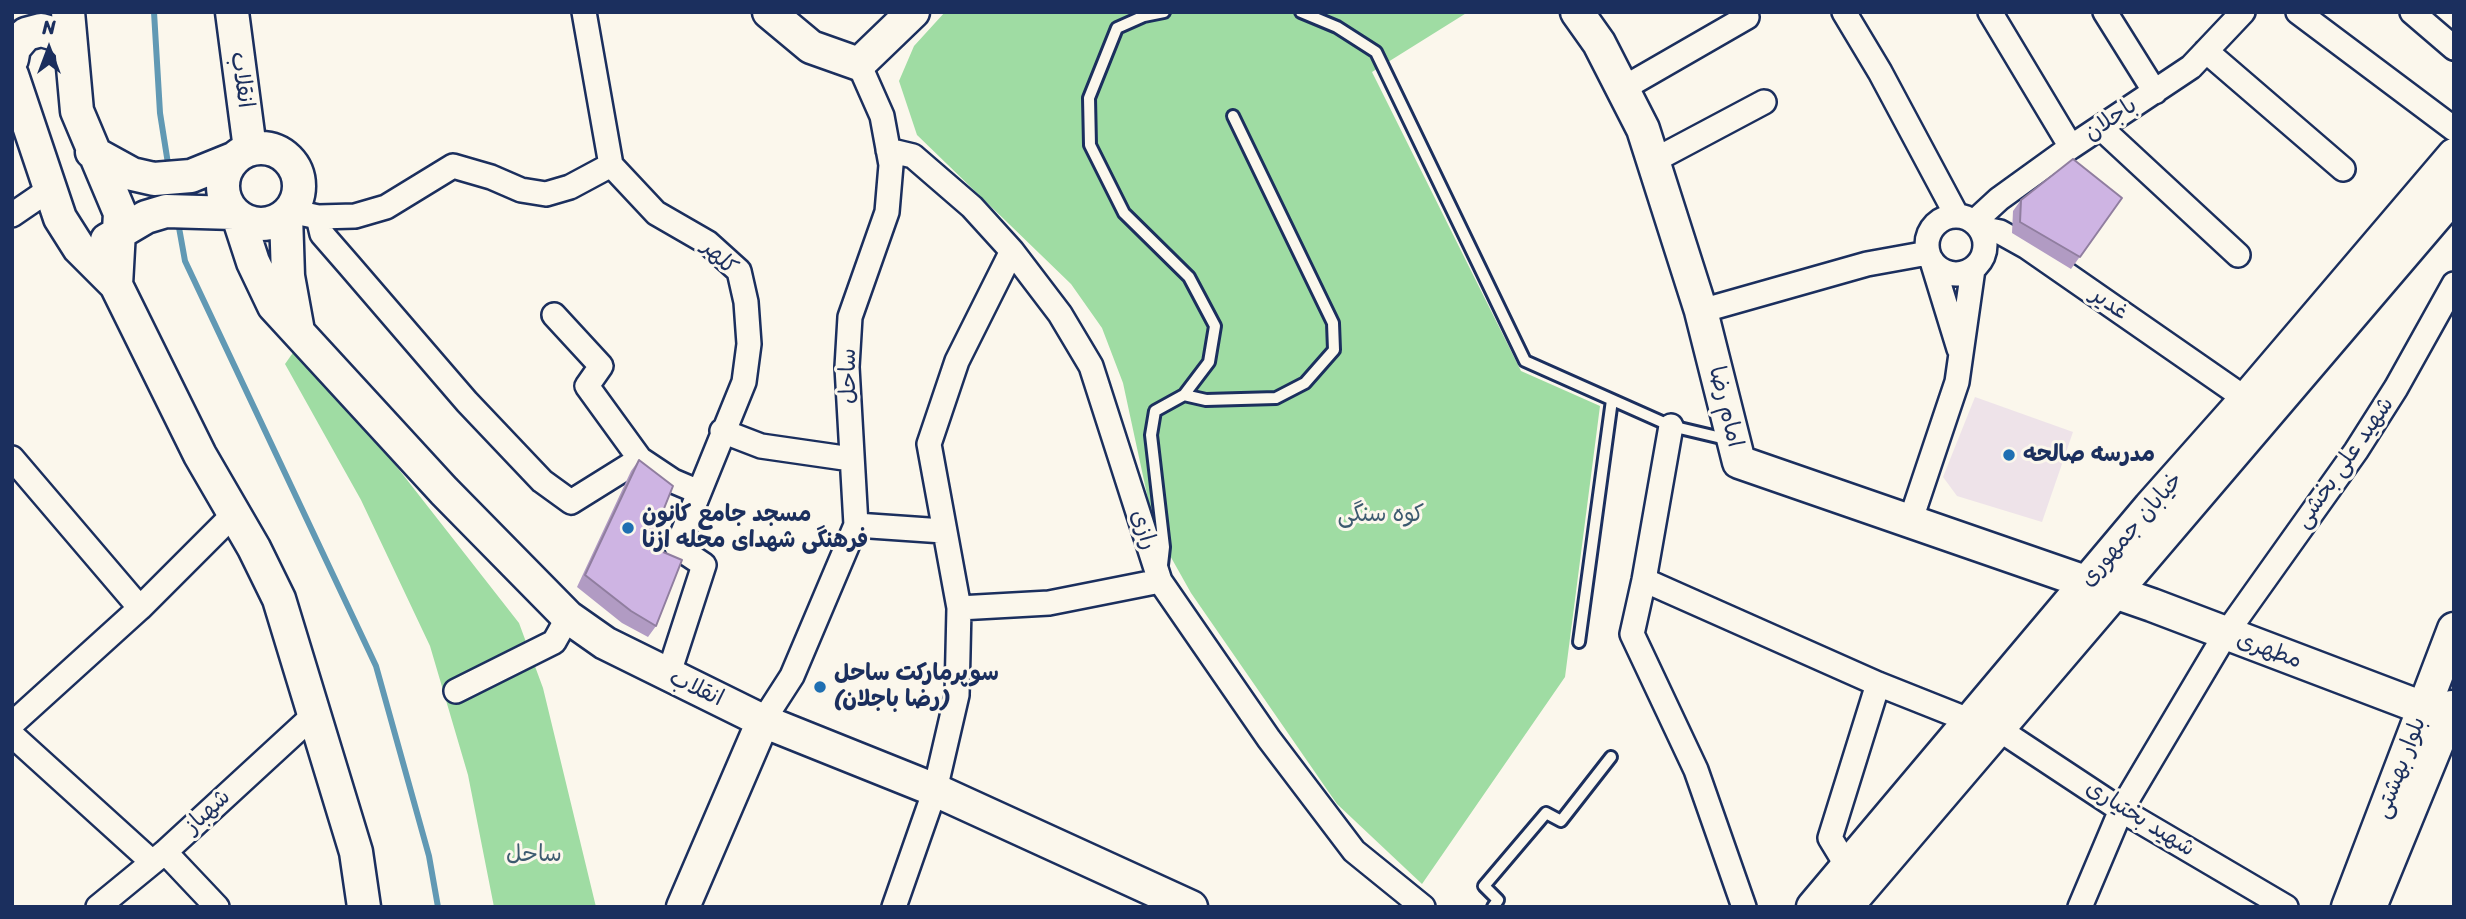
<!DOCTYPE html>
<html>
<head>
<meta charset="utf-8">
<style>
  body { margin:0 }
  #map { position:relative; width:2466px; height:919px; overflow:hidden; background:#fbf7ec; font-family:Sriracha,sans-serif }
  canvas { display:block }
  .frame { position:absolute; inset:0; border:14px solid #1b2f5e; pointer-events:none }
  .north { position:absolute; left:14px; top:14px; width:70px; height:70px; -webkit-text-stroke:5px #fbf7ec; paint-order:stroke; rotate:0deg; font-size:19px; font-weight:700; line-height:28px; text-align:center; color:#1b2f5e }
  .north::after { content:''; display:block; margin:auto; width:24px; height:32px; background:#1b2f5e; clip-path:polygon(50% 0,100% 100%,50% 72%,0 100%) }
</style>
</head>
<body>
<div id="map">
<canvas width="2466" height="919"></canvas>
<div class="frame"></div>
<div class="north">N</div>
</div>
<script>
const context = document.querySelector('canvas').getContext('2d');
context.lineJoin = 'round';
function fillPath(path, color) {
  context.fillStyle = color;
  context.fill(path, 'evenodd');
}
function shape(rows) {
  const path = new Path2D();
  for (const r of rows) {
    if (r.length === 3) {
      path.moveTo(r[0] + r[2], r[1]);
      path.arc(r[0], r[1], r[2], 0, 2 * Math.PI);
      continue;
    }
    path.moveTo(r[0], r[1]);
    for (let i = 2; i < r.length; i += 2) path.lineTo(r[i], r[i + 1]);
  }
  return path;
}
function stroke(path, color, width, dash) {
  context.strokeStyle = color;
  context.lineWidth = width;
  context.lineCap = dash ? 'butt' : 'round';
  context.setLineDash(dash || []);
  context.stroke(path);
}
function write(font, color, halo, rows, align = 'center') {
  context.font = font + ' Sriracha,"Playpen Sans Arabic",sans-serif';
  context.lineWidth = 6;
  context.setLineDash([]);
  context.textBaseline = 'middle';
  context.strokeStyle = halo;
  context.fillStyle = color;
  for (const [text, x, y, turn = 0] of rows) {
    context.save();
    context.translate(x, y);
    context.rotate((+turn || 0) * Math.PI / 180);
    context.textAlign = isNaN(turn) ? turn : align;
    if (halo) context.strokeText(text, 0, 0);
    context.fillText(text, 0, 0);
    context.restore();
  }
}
const built = shape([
  [1975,397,2073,432,2042,522,1957,496,1943,477]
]);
const green = shape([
  [945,12,1468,12,1372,72,1521,371,1600,406,1565,677,1422,884,1337,804,1191,593,1154,527,1123,383,1102,328,1071,284,917,135,899,81,914,46],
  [297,347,357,416,519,623,543,688,596,907,494,907,468,775,430,646,361,500,285,364]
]);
const stream = shape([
  [154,12,160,113,169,170],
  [178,222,185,261,376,666,429,856,438,907]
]);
const lane = shape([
  [1301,12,1337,27,1376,52,1525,361,1671,426,1730,440],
  [1184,395,1206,400,1276,398,1305,383,1334,350,1333,323,1233,116],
  [1162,565,1164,547,1151,435,1155,411,1184,395,1209,362,1215,326,1189,277,1124,213,1090,145,1089,98,1117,28,1144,16,1164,12],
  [1579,642,1612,400],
  [1493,907,1498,900,1484,886,1546,813,1561,821,1611,757]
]);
const street = shape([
  [584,12,611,165],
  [1844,12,1880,72,1957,216],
  [1990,12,2071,147],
  [2105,12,2155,92],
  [2298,12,2454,129],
  [2412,12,2454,48],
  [2206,51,2343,169],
  [1622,89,1747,17],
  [2101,128,2238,255],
  [888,150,913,156,972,207,1012,251,1060,314,1091,366,1160,581,1269,739,1354,851,1423,907],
  [1653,161,1764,102],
  [611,165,656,213,708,243,739,271,746,302,749,344,744,382,677,547,704,565,668,676],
  [304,214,318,217,355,216,386,207,453,166,491,177,521,190,546,194,570,187,611,165],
  [12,215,50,189],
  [1956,245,29],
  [318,217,322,234,349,265,467,402,542,481,571,502,640,459],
  [1974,222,1999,199,2071,147,2191,67,2243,12],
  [1980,228,2000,232,2027,247,2233,390],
  [1012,251,957,361,929,444,959,608,1049,603,1160,581],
  [1932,261,1959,349],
  [1701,311,1867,264,1928,253],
  [554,315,601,366,587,386,640,459,673,481,699,492],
  [1671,426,1644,580,1632,634,1696,770,1744,907],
  [722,431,761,446,851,459],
  [12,458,140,608],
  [1910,522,1957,382,1973,269],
  [856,525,943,531],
  [1644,580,1878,684,1971,721],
  [456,691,554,642,568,617],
  [763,721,792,676,856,525,847,367,850,317,887,212,891,165,882,116,859,64],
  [12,724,140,608,234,514],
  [1997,728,2121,810,2286,907],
  [12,735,151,861],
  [165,852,217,907],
  [1847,866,1830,838,1878,684],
  [98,907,165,852,315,714],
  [894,907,935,790,957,695,959,608],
  [2080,907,2121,810,2225,635,2356,451,2396,388,2454,284]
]);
const secondary = shape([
  [68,12,77,111,120,213,116,285],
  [232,12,250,149],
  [769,12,811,47,859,64,913,12],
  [1577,12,1599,43,1643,129,1701,311,1739,462,2152,605,2423,708,2454,728],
  [12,59,14,48,26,34,41,30,59,35,69,46],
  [12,75,60,218,79,248,116,285,200,455,254,548,279,599,356,852,364,907],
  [261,186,38],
  [92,152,132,174,154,179,191,176,233,159],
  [286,215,288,276,298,331],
  [238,216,253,262,274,306,444,491,568,617,605,643,763,721,935,790,1191,907],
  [107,240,146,217,166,211,234,213],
  [683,907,763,721],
  [1813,907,2150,507,2246,399,2454,155],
  [1846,907,2454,195],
  [2348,907,2454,629],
  [2370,907,2452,707]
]);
const wall = shape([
  [2122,198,2071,269,2012,233,2013,211,2021,200],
  [639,460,649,546,656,626,648,637,622,623,577,587,631,471]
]);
const building = shape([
  [2073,159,2122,198,2080,257,2020,222,2021,200,2073,159],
  [639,460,673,486,649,546,682,560,656,626,631,611,585,575,639,460]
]);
const markers = [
  [2009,455,7,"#1f6fb2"],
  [628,528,7,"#1f6fb2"],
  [820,687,7,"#1f6fb2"]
];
const streetNames = [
  ["انقلاب",241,80,82],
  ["باجلان",2111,120,-34],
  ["کلهر",719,258,45],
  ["غدیر",2109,304,35],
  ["ساحل",849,376,-90],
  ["امام رضا",1725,407,76],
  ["شهید علی بخشی",2345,463,-55],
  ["رازی",1143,530,72],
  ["خیابان جمهوری",2132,530,-49],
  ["مطهری",2269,651,20],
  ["انقلاب",696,689,25],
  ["بلوار بهشتی",2401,768,-69],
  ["شهباز",208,812,-43],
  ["شهید بختیاری",2140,819,32]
];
const poiNames = [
  ["مدرسه صالحه",2023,455],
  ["مسجد جامع کانون",642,515],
  ["فرهنگی شهدای محله ازنا",642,541],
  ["سوپرمارکت ساحل",834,674],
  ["(رضا باجلان)",834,700]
];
const parkNames = [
  ["کوه سنگی",1381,515],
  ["ساحل",534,855]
];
fillPath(built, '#eee3e9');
fillPath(green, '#9fdca3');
stroke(stream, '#6199b4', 6);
stroke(lane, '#1b2f5e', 16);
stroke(street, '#1b2f5e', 28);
stroke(secondary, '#1b2f5e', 37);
stroke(lane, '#fbf7ec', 10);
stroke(street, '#fbf7ec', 23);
stroke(secondary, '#fbf7ec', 32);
fillPath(wall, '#b19bc3');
fillPath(building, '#ceb4e3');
stroke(building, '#907e9f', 2);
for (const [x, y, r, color] of markers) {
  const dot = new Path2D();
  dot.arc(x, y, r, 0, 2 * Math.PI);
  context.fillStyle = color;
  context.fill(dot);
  stroke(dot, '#fbf7ec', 2.5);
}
write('23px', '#1b2f5e', '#fbf7ec', streetNames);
write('bold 23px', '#1b2f5e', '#fbf7ec', poiNames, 'left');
write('23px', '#3c5a6f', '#fbf7ec', parkNames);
</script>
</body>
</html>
